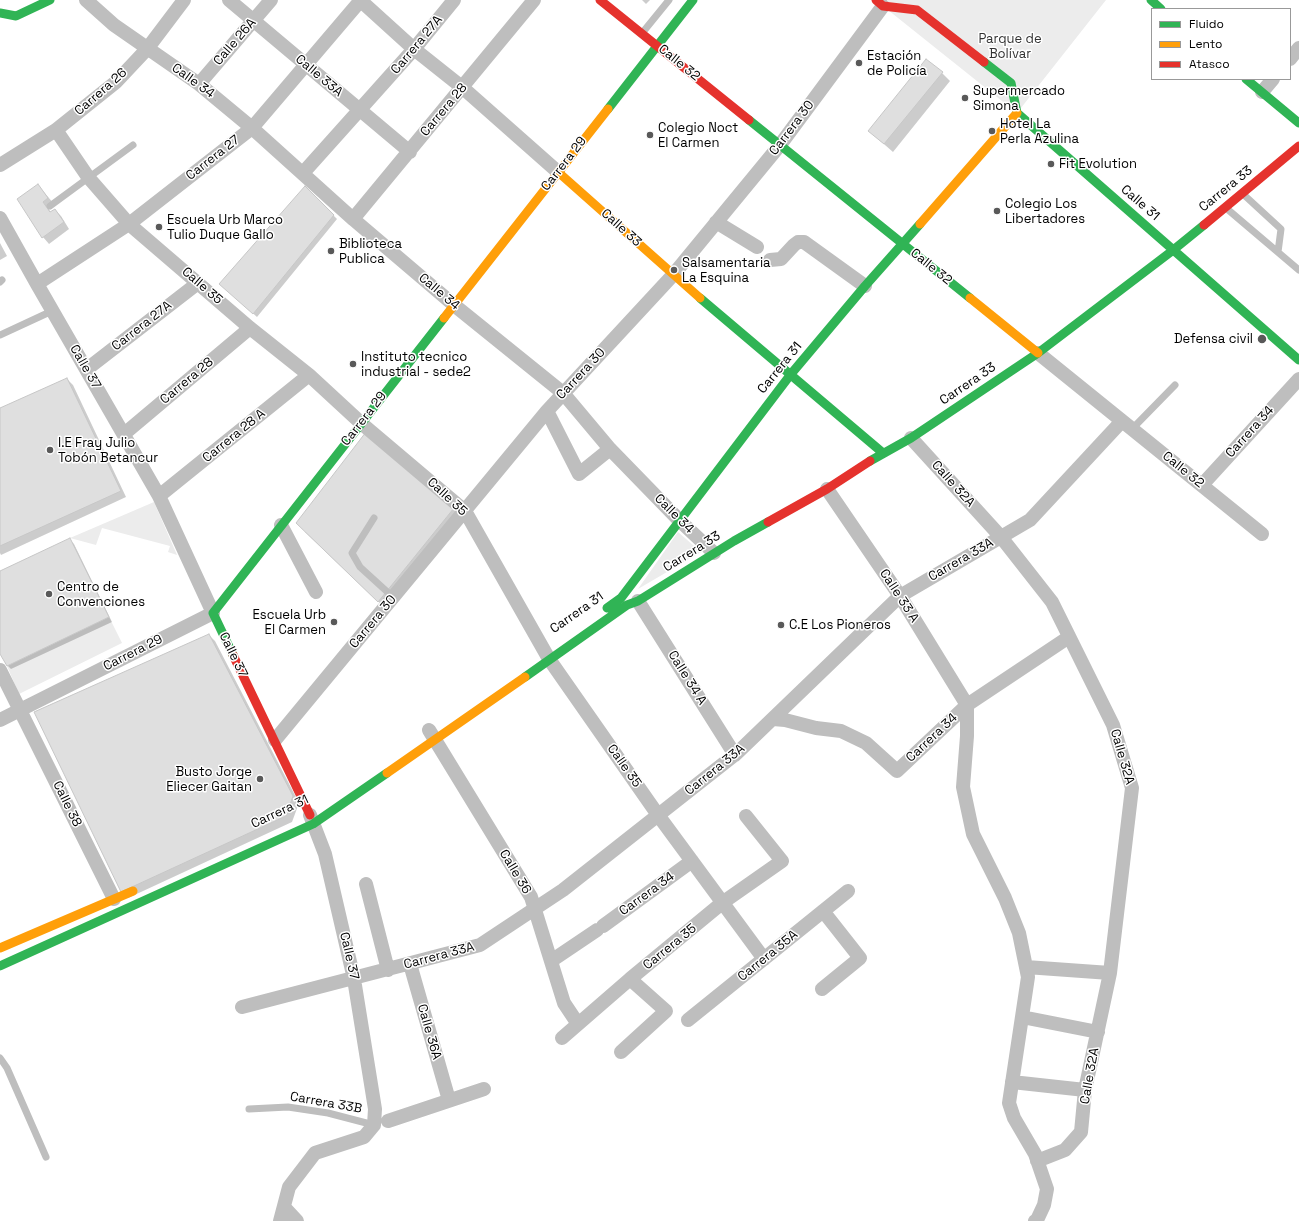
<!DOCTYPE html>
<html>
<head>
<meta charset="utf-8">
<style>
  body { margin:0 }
  #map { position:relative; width:1299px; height:1221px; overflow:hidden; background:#fff; font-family:"Space Grotesk",sans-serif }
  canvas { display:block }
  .legend { position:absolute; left:1151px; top:8px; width:140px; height:72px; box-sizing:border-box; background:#fff; border:1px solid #999; margin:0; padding:5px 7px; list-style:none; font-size:12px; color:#000 }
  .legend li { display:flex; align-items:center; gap:8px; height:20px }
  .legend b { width:20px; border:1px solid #999 }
</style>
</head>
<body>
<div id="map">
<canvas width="1299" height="1221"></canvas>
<ul class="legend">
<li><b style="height:5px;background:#30b455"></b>Fluido</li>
<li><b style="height:5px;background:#ff9f0a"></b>Lento</li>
<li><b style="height:5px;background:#e5322d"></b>Atasco</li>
</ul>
</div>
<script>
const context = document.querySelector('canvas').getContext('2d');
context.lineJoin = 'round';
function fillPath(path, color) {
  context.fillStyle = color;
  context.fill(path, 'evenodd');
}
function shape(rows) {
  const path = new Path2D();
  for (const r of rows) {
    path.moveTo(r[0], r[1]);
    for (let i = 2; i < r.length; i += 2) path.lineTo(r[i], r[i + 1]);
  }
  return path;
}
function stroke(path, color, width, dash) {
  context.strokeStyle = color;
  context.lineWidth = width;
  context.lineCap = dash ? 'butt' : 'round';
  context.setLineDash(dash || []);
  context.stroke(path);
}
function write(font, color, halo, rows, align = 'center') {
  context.font = font + ' "Space Grotesk",sans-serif';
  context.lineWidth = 3;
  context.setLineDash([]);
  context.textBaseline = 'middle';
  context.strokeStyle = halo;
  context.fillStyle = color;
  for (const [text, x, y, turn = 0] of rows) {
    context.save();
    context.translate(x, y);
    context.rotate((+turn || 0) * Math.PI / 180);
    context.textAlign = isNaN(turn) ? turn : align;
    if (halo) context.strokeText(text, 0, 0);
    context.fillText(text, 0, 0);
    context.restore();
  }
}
const green = shape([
  [888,0,1106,0,1017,113,883,6],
  [154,502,177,555,168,552,170,546,102,528,96,545,70,538],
  [678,532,701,552,638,589],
  [109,617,122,643,19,694,7,666]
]);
const shadow = shape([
  [642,0,650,0,646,4],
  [942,73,950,81,893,152,869,131],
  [38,185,54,204,48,208,51,213,55,210,61,216,69,229,49,244,43,237,18,199],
  [305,187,337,219,257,317,225,288],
  [0,243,7,256,0,260],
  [67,379,73,385,126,497,1,555,0,553,0,409],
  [454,509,462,518,387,610,305,532],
  [70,540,74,544,112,622,11,669,7,665,0,652,0,572],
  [209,635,215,641,299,803,292,822,128,898]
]);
const building = shape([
  [926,59,943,72,884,144,868,131,926,59],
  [38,184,48,198,43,202,50,212,55,209,64,222,42,238,17,199,38,184],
  [305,186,334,215,253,314,219,284,305,186],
  [67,378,121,491,0,546,0,408,67,378],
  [366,432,454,508,378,602,296,523,366,432],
  [70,538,109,617,7,666,0,654,0,571,70,538],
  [209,634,293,796,286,816,121,892,34,712,209,634]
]);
const lane = shape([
  [643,32,669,0],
  [1243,194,1281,229,1278,252],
  [50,206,133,145],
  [1226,208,1299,270],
  [0,282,2,280],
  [0,335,52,311],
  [1132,429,1175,385],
  [374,518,352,553,360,567,394,598],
  [0,1058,7,1068,46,1157],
  [249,1109,288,1107,328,1113,374,1125]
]);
const street = shape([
  [86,0,114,25,199,84,252,128,353,219,454,305,563,393,610,449,679,520,714,553],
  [229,0,410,152],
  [360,0,414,49,463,88,558,172],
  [1290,59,1299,48],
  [199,84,271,0],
  [1262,92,1273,79],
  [56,130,88,177,129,224,250,328,309,375,361,423,465,511,549,659,658,815,764,959],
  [0,165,56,130,116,82,147,49,184,0],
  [303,173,414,49,454,0],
  [0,218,37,284,159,496,213,613,0,720],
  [353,219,534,0],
  [716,222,757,247],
  [770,260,781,259,794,245,798,242,804,242,865,286],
  [37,284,129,224,252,128,361,0],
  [1038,353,1262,534],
  [87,369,198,283],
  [547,411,579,474,610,449],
  [124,434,250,328],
  [911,438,1001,537,1052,602,1113,725,1132,788,1110,973,1085,1090,1081,1132,1065,1150,1037,1161],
  [1202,485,1299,379],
  [827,489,900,596,967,705],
  [159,496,309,375],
  [281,525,316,592],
  [638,601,735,755],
  [0,670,114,899],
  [967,705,967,736,963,787,973,834,1005,898,1019,933,1028,977,1009,1103,1014,1118,1035,1154,1047,1189,1044,1205,1037,1220,1035,1221],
  [773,719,785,720,816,728,841,731,866,743,897,771,967,705,1069,637],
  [429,730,531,897,564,1003,578,1024],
  [275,740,547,411,673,275,780,145,883,6],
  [366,884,388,970],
  [603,926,692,861],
  [551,961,597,930],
  [410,964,449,1100],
  [1026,967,1110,973],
  [822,989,860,958,823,911],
  [242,1007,480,945,563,890,737,753,900,596,1030,520,1122,421],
  [1022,1017,1098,1032],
  [688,1020,848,891],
  [562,1038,630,979,722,903,782,861,746,816],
  [621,1052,666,1011,630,979],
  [1012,1082,1085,1090],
  [388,1121,484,1089],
  [284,1207,297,1221],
  [280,1221,289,1187,315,1153,364,1137,374,1125,375,1109,354,979,325,854,310,815]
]);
const fast = shape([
  [1151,0,1161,9],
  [0,13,16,16,50,0],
  [984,62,1011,83,1017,113,1299,360],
  [1246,79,1299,123],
  [608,109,693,0],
  [749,120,970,298],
  [700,298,883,453],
  [870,461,911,438,1038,353,1172,251,1204,225],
  [607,608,621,598,791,374,865,286,920,224],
  [233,655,213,613,444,318],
  [525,677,627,605,638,601,734,541,768,522],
  [0,966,313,824,387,773]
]);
const slow = shape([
  [558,172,700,298],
  [920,224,1017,113],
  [970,298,1038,353],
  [444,318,608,109],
  [387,773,525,677],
  [0,948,133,891]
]);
const jam = shape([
  [600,0,749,120],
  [876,0,883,6,917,10,984,62],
  [1204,225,1299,146],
  [768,522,827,489,870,461],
  [233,655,310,815]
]);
const markers = [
  [859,63,4,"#595959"],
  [965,98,4,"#595959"],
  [992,131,4,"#595959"],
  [650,135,4,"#595959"],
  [1051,164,4,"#595959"],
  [997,211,4,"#595959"],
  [159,227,4,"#595959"],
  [331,251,4,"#595959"],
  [674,270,4,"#595959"],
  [1262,339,5,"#595959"],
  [353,364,4,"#595959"],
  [50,450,4,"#595959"],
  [49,594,4,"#595959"],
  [334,622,4,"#595959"],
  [781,625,4,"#595959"],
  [260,779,4,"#595959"]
];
const parkNames = [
  ["Parque de",1010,39],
  ["Bolívar",1010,54]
];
const streetNames = [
  ["Calle 26A",235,42,-49],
  ["Carrera 27A",417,45,-50],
  ["Calle 32",679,63,39],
  ["Calle 33A",319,76,40],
  ["Calle 34",193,81,36],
  ["Carrera 26",101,92,-41],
  ["Carrera 28",444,110,-50],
  ["Carrera 30",792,128,-53],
  ["Carrera 27",213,158,-38],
  ["Carrera 29",564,164,-52],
  ["Carrera 33",1226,189,-39],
  ["Calle 31",1140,203,41],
  ["Calle 33",621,228,42],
  ["Calle 32",931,267,39],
  ["Calle 35",202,286,41],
  ["Calle 34",439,292,40],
  ["Carrera 27A",142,326,-38],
  ["Calle 37",85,367,60],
  ["Carrera 31",780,368,-51],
  ["Carrera 30",581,374,-47],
  ["Carrera 28",187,381,-40],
  ["Carrera 33",968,384,-34],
  ["Carrera 29",364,419,-52],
  ["Carrera 34",1250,432,-48],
  ["Carrera 28 A",234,436,-39],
  ["Calle 32",1183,470,39],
  ["Calle 32A",953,484,48],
  ["Calle 35",447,497,43],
  ["Calle 34",674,514,45],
  ["Carrera 33",692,552,-32],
  ["Carrera 33A",961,560,-30],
  ["Calle 33 A",899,596,57],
  ["Carrera 31",577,613,-35],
  ["Carrera 30",373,622,-50],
  ["Carrera 29",133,653,-27],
  ["Calle 37",233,655,64],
  ["Calle 34 A",687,678,58],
  ["Carrera 34",932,738,-43],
  ["Calle 32A",1122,757,74],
  ["Calle 35",624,766,55],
  ["Carrera 33A",715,770,-39],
  ["Calle 38",67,804,64],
  ["Carrera 31",280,812,-25],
  ["Calle 36",515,872,59],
  ["Carrera 34",647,894,-36],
  ["Carrera 35",670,947,-39],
  ["Calle 37",349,956,77],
  ["Carrera 33A",439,956,-15],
  ["Carrera 35A",768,956,-39],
  ["Calle 36A",429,1032,74],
  ["Calle 32A",1090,1076,-80],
  ["Carrera 33B",326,1103,10]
];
const poiNames = [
  ["Estación",867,56],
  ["de Policía",867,71],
  ["Supermercado",973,91],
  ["Simona",973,106],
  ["Hotel La",1000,124],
  ["Perla Azulina",1000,139],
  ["Colegio Noct",658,128],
  ["El Carmen",658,143],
  ["Fit Evolution",1059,164],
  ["Colegio Los",1005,204],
  ["Libertadores",1005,219],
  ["Escuela Urb Marco",167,220],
  ["Tulio Duque Gallo",167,235],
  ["Biblioteca",339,244],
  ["Publica",339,259],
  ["Salsamentaria",682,263],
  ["La Esquina",682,278],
  ["Defensa civil",1253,339,"right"],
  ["Instituto tecnico",361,357],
  ["industrial - sede2",361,372],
  ["I.E Fray Julio",58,443],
  ["Tobón Betancur",58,458],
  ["Centro de",57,587],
  ["Convenciones",57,602],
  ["Escuela Urb",326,615,"right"],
  ["El Carmen",326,630,"right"],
  ["C.E Los Pioneros",789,625],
  ["Busto Jorge",252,772,"right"],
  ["Eliecer Gaitan",252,787,"right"]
];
fillPath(green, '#ececec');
fillPath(shadow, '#0003');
fillPath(building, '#dfdfdf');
stroke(building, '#c7c7c7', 1);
stroke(lane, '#bebebe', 7);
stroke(street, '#bebebe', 14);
stroke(fast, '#30b455', 9);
stroke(slow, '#ff9f0a', 9);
stroke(jam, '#e5322d', 9);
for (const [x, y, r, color] of markers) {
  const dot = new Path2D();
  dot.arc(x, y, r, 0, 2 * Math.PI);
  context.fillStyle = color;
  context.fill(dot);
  stroke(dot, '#fff', 1.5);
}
write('13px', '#333', '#fff', parkNames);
write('13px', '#000', '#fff', streetNames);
write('13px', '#000', '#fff', poiNames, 'left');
</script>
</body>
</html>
